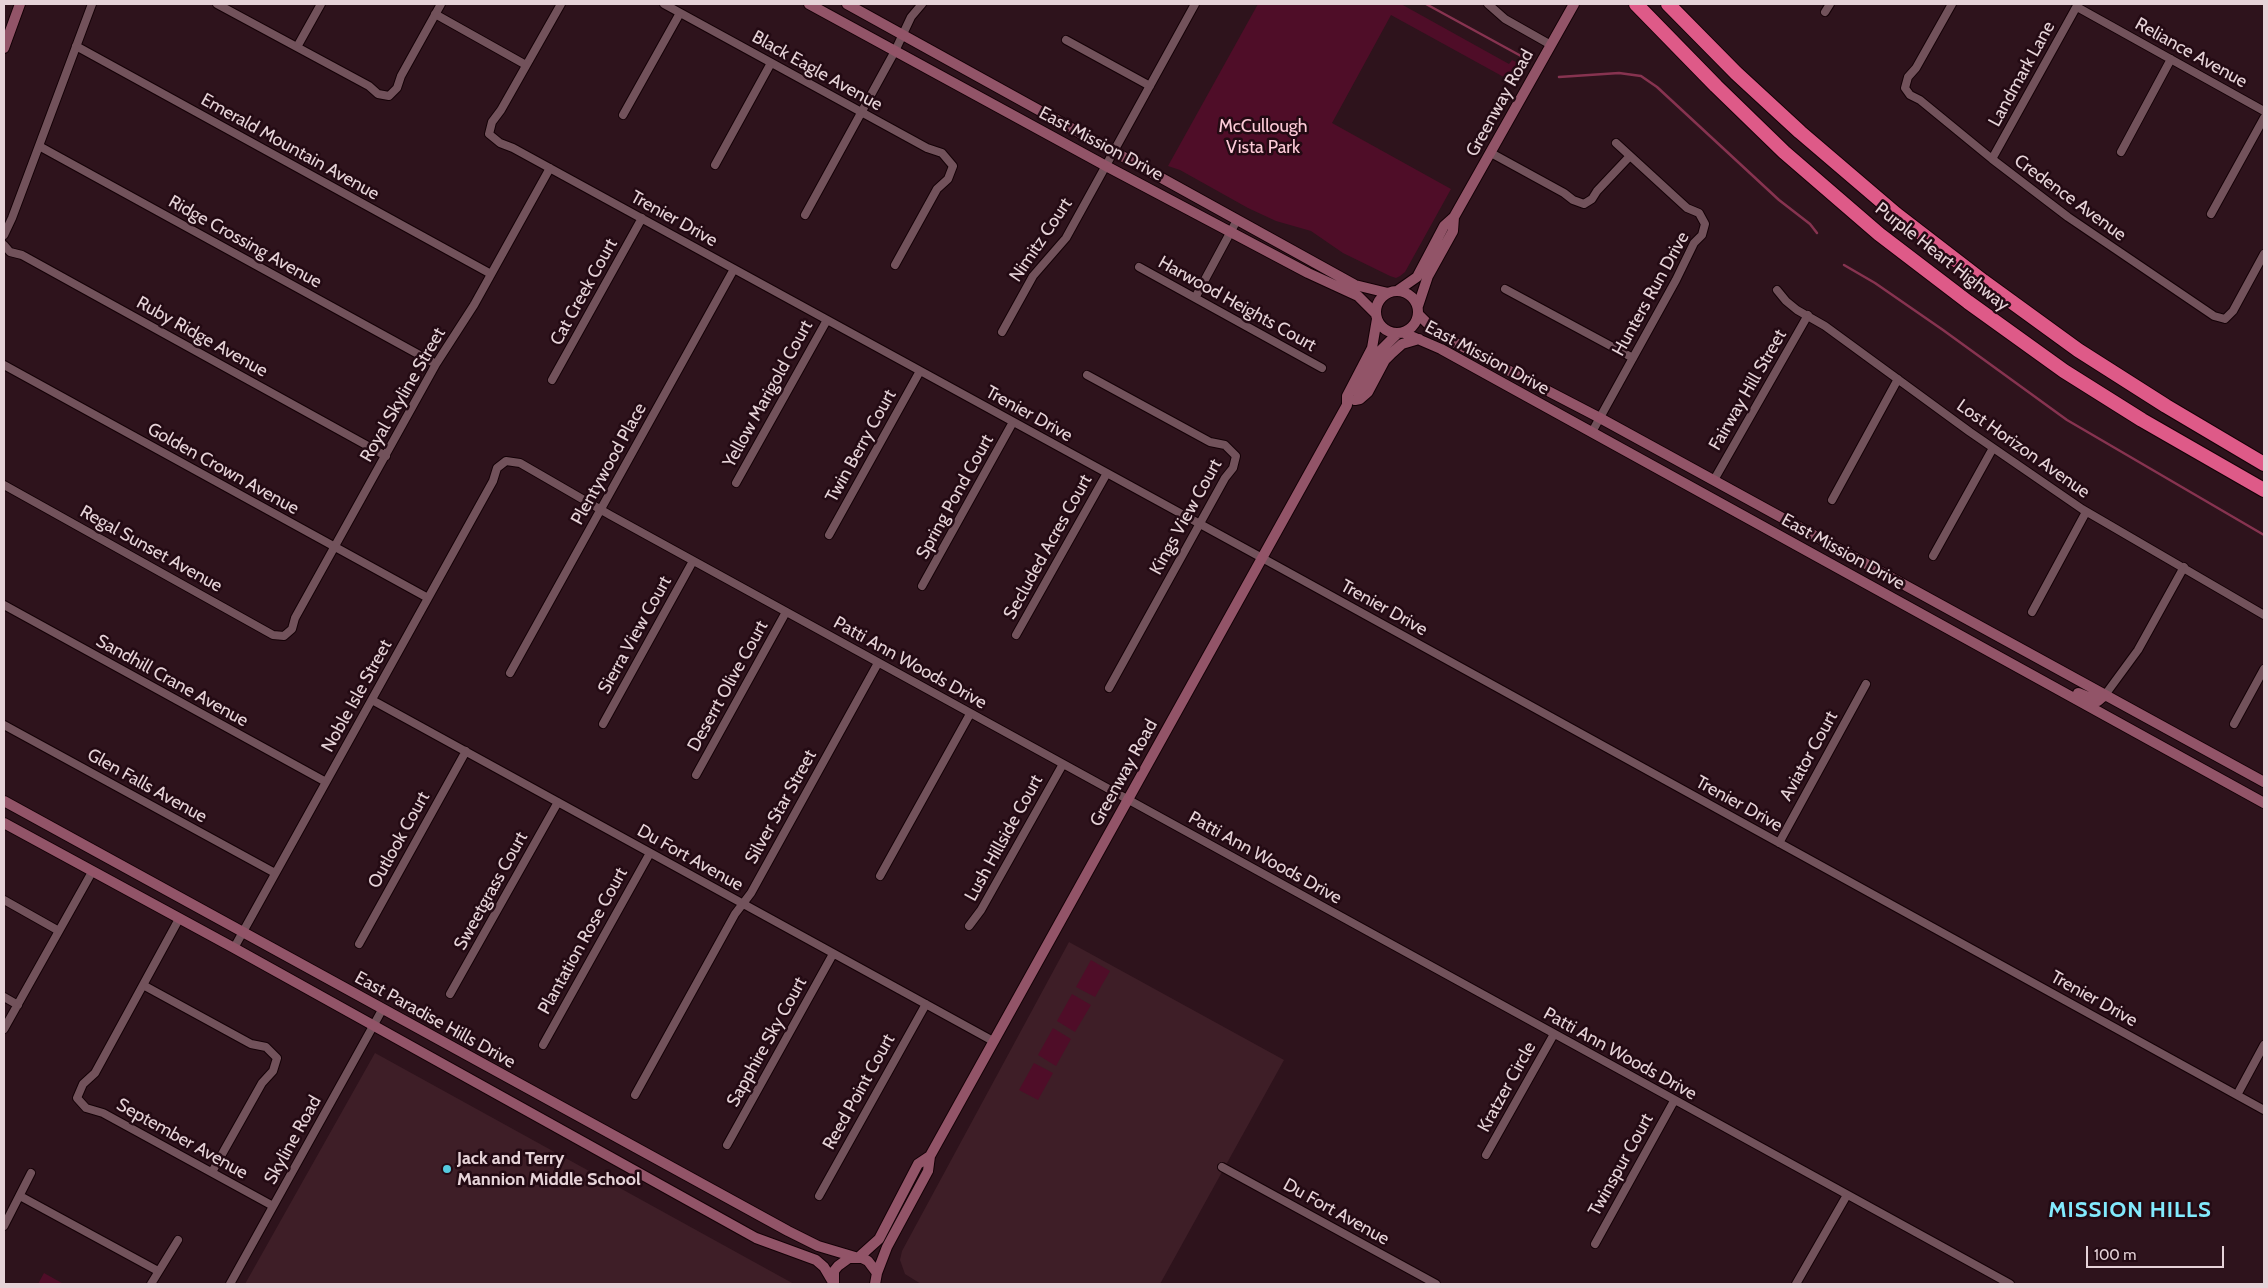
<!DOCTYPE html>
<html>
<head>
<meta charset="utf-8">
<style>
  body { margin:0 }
  #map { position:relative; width:2268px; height:1288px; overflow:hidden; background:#2e131c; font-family:Cabin,sans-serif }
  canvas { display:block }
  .frame { position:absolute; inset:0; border:5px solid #e6d3d8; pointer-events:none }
  .scale { position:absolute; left:2086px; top:1246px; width:138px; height:22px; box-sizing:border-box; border:2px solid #e6d3d8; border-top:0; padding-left:6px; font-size:15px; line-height:18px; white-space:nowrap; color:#e6d3d8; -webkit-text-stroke:4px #230a13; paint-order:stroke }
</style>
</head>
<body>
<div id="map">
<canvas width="2268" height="1288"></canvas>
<div class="frame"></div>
<div class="scale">100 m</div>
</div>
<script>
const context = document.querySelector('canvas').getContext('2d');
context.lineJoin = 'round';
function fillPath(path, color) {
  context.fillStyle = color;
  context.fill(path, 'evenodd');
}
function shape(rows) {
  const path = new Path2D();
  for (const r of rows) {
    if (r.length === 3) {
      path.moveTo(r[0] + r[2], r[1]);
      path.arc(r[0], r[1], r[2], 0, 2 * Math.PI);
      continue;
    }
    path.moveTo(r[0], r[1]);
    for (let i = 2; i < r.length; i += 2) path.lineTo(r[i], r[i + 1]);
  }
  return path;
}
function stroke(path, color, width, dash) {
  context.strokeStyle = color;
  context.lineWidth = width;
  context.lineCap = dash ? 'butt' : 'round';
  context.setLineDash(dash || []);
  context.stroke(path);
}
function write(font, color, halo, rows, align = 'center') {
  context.font = font + ' Cabin,sans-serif';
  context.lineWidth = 5;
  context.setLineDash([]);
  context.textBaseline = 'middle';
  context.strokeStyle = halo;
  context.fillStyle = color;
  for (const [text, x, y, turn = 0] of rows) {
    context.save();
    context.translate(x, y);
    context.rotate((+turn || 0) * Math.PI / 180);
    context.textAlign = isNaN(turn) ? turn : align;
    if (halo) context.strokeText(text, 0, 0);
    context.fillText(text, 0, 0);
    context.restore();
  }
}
const built = shape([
  [1069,942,1284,1060,1160,1284,921,1284,905,1274,900,1260,902,1251],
  [375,1053,794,1284,245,1284]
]);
const green = shape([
  [1258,4,1401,4,1509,64,1512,60,1520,64,1511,81,1391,15,1332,123,1451,189,1405,272,1400,276,1396,278,1390,276,1343,253,1311,231,1276,221,1248,208,1180,170,1168,166],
  [1091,960,1110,971,1095,997,1076,987],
  [1072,994,1091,1005,1075,1032,1057,1021],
  [1053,1028,1071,1039,1056,1066,1038,1055],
  [1034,1063,1053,1073,1038,1100,1019,1090],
  [44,1273,60,1282,64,1284,38,1284]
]);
const stream = shape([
  [1426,4,1521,56],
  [1559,77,1619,73,1641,76,1657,87,1779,200,1810,224,1817,233],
  [1844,265,1875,283,1943,330,2067,420,2264,535]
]);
const street = shape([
  [217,4,369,86,378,94,389,96,397,88,401,76,441,4],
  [561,4,501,110,492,122,489,134,500,143,513,148,1275,565,2264,1110],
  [664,4,927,148,942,153,953,166,948,179,937,189,895,265],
  [1488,4,1505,19,1551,45],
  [1952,4,1916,68,1908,77,1905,88,1910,95,1920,100,1992,159,2068,217,2214,316,2225,319,2233,311,2264,254],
  [2077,7,2264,111],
  [1825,12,1830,4],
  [435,14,526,65],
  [1066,40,1150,86],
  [76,46,491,274],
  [297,47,321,4],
  [623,115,680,13],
  [39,146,436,364],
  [2121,152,2171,59],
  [1491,153,1564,193,1573,200,1584,204,1592,199,1597,191,1630,156],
  [1992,159,2078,4],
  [715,165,771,63],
  [2211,214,2264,118],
  [805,215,895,51,911,17,922,4],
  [4,235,12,218,92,4],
  [4,245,10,252,22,255,386,456],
  [1139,267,1322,368],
  [1505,289,1633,358],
  [1777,290,1786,301,1797,310,1825,326,1970,432,2082,509,2264,615],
  [1195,298,1237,220],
  [1002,332,1033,276,1066,238,1195,4],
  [4,365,428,598],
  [1087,375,1210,442,1225,445,1236,456,1233,468,1225,478,1109,688],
  [552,380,642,218],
  [1592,432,1676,280,1694,243,1702,235,1705,224,1699,213,1687,208,1616,143],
  [1714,480,1808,315],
  [736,483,827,320],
  [4,485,273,635,284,636,292,629,295,618,436,364,474,305,550,168],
  [1832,500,1898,379],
  [829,535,920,371],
  [1933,556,1993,448],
  [922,586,1013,422],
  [4,605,326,782],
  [2032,612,2086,512],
  [1016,635,1107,473],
  [510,673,734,269],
  [2105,695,2138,650,2184,567],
  [372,700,993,1041],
  [603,724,693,561],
  [2234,724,2264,669],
  [4,725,275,873],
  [696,775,786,612],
  [1779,843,1866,684],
  [880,876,970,714],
  [4,900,59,931],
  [179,919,95,1073,83,1084,77,1098,86,1108,103,1113,273,1206],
  [969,926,981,910,1063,764],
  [359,944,466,751],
  [234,948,493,481,497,468,506,461,520,463,610,515,2010,1284],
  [143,985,251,1044,266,1047,277,1058,273,1071,262,1083,212,1172],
  [450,994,558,802],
  [4,997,18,1005],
  [4,1029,92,872],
  [543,1045,650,853],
  [635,1095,735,914,751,893,878,663],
  [2237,1095,2264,1045],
  [727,1145,833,954],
  [1486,1155,1554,1034],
  [1222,1167,1436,1284],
  [20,1196,158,1271],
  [819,1196,926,1004],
  [4,1226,31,1173],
  [1595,1244,1674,1101],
  [151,1284,178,1240],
  [230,1284,382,1010],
  [1796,1284,1847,1195]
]);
const secondary = shape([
  [809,4,1106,166,1308,273,1358,296,1376,314],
  [847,4,1355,285,1388,293],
  [4,48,20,4],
  [1397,312,21],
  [1397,291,1417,277,1444,226,1454,217,1574,4],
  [1418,306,1428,276,1453,231,1454,217],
  [1419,315,1435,331,1446,338,1600,418,2264,782],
  [1404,333,1441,349,2264,803],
  [1358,394,1380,351,1397,334],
  [1355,400,1360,399,1368,392,1385,360,1392,353,1402,344,1419,339],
  [2078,693,2098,701,2105,695],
  [4,801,788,1231,818,1246,855,1257],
  [4,823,234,948,756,1238,816,1260,824,1267,834,1284],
  [859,1257,879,1239,918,1164,930,1156],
  [834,1283,834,1271,838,1266,849,1258,862,1258,868,1261,877,1273],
  [875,1284,877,1273,887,1247,928,1171,930,1156,1347,405,1347,396,1372,348,1377,319]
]);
const highway = shape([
  [1636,4,1716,86,1784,152,1879,234,1968,302,2064,371,2142,420,2264,490],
  [1668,4,1736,73,1800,132,1896,214,1983,281,2078,350,2166,406,2264,464]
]);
const markers = [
  [447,1169,5,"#55cadf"]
];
const streetNames = [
  ["Reliance Avenue",2191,53,29],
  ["Black Eagle Avenue",817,71,29],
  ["Landmark Lane",2022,74,-61],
  ["Greenway Road",1500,103,-61],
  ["East Mission Drive",1101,144,28],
  ["Emerald Mountain Avenue",290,147,29],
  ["Credence Avenue",2070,198,36],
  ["Trenier Drive",674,219,29],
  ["Nimitz Court",1041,240,-56],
  ["Ridge Crossing Avenue",245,242,29],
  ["Purple Heart Highway",1942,257,38],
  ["Cat Creek Court",584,292,-61],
  ["Hunters Run Drive",1651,294,-61],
  ["Harwood Heights Court",1237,304,29],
  ["Ruby Ridge Avenue",202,337,29],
  ["East Mission Drive",1487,358,28],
  ["Fairway Hill Street",1748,390,-60],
  ["Yellow Marigold Court",768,394,-61],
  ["Royal Skyline Street",403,395,-60],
  ["Trenier Drive",1029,414,29],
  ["Twin Berry Court",861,446,-61],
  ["Lost Horizon Avenue",2023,449,35],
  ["Plentywood Place",609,464,-61],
  ["Golden Crown Avenue",223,469,29],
  ["Spring Pond Court",955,497,-61],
  ["Kings View Court",1186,517,-61],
  ["Secluded Acres Court",1048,547,-61],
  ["Regal Sunset Avenue",151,549,29],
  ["East Mission Drive",1843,552,29],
  ["Trenier Drive",1384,608,29],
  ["Sierra View Court",635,635,-61],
  ["Patti Ann Woods Drive",910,663,29],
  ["Sandhill Crane Avenue",172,681,29],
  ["Deserrt Olive Court",728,686,-61],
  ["Noble Isle Street",357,696,-61],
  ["Aviator Court",1809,756,-61],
  ["Greenway Road",1124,773,-61],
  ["Glen Falls Avenue",147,786,29],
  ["Trenier Drive",1739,804,29],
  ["Silver Star Street",781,807,-61],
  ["Lush Hillside Court",1004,838,-61],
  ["Outlook Court",399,840,-61],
  ["Du Fort Avenue",690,858,29],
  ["Patti Ann Woods Drive",1265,858,29],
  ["Sweetgrass Court",491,891,-61],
  ["Plantation Rose Court",583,941,-61],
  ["Trenier Drive",2094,999,29],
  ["East Paradise Hills Drive",435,1020,29],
  ["Sapphire Sky Court",767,1042,-61],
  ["Patti Ann Woods Drive",1620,1054,29],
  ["Kratzer Circle",1507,1087,-61],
  ["Reed Point Court",859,1092,-61],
  ["September Avenue",182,1139,29],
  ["Skyline Road",293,1140,-61],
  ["Twinspur Court",1621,1165,-61],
  ["Du Fort Avenue",1336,1212,29]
];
const parkNames = [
  ["McCullough",1263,127],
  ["Vista Park",1263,148]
];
const poiNames = [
  ["Jack and Terry",457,1159],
  ["Mannion Middle School",457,1180]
];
const districtNames = [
  ["MISSION HILLS",2130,1211]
];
fillPath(built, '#3e1e27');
fillPath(green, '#4f0d28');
stroke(stream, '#873350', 2.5);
stroke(street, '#140106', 10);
stroke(secondary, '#140106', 12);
stroke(highway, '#140106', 16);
stroke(street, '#72525b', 8);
stroke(secondary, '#925468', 10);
stroke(highway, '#de5a88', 14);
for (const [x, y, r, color] of markers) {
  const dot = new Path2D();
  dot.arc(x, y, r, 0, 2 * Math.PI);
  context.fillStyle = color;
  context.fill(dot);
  stroke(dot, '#230a13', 2);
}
write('18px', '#e6d3d8', '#230a13', streetNames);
write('18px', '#fccad7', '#230a13', parkNames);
write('bold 18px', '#e6d3d8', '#230a13', poiNames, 'left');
context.letterSpacing = '1px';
write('bold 22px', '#82eafd', '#230a13', districtNames);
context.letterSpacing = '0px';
</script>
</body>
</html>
